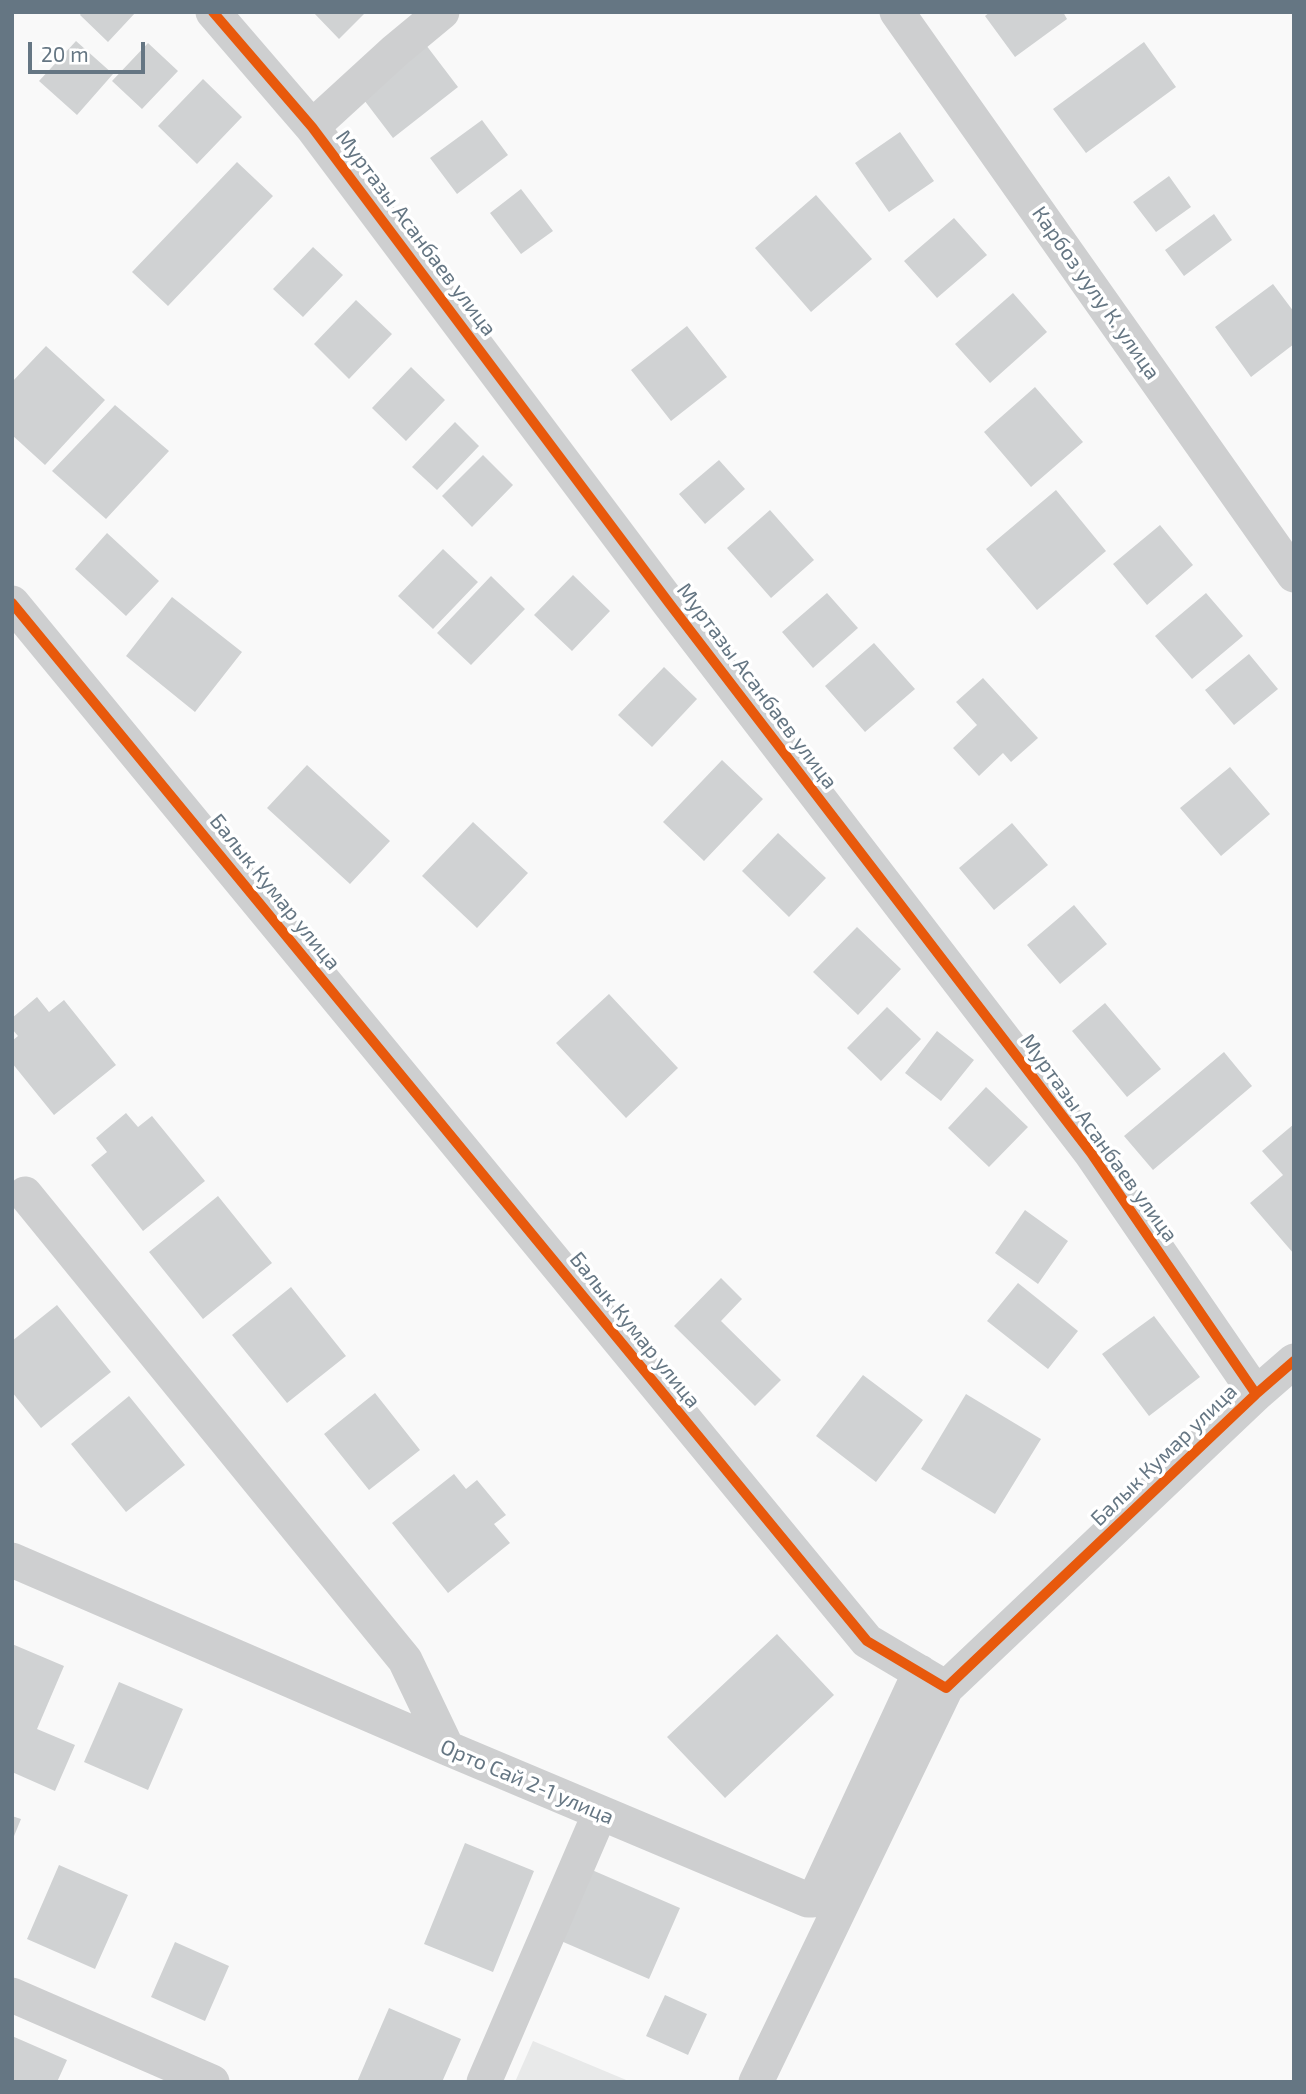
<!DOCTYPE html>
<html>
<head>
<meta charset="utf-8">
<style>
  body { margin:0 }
  #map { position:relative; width:1306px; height:2094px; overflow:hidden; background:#f9f9f9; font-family:"Exo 2",sans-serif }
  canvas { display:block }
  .frame { position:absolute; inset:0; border:14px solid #657683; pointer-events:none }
  .scale { position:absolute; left:28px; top:42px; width:117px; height:32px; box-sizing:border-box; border:4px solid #657683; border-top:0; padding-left:9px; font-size:21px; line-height:24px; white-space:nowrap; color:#657683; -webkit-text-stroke:5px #fff; paint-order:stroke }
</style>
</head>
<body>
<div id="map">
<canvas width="1306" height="2094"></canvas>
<div class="frame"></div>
<div class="scale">20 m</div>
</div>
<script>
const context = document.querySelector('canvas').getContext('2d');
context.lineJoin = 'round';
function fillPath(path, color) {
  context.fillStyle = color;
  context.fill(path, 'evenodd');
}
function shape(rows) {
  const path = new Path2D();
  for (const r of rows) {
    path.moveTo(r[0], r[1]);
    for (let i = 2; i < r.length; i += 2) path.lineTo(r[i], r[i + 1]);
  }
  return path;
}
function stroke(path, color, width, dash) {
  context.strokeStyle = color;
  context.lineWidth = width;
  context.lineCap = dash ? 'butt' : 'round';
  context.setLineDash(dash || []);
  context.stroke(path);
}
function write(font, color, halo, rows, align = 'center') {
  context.font = font + ' "Exo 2",sans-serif';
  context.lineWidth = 7;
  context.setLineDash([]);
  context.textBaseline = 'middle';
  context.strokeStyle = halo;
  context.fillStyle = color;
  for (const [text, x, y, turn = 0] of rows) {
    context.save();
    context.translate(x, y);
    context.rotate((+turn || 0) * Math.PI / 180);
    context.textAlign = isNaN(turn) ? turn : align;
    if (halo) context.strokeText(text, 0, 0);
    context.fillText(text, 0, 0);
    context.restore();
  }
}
const built = shape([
  [533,2041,631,2082,515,2082]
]);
const building = shape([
  [82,12,136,12,108,42,80,15],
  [313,12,366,12,339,39],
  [990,12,1063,12,1067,19,1015,57,985,16],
  [76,41,113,74,77,115,39,81],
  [1144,42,1176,87,1086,153,1053,109],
  [148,43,178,71,142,109,112,81],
  [426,45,458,87,393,138,361,96],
  [203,79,242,117,197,164,158,126],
  [482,120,508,155,457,194,430,158],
  [900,132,934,181,889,212,855,163],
  [237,162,273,196,168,306,132,272],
  [1169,176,1191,207,1156,232,1133,202],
  [521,189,553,231,521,254,490,213],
  [816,195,872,259,811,312,755,248],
  [1214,214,1232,240,1184,276,1165,250],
  [954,218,987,255,937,298,904,261],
  [313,247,343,275,303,317,273,289],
  [1273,284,1294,312,1294,344,1251,377,1215,327],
  [1013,293,1047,332,990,383,955,344],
  [356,300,392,334,349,379,314,344],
  [687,326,727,377,671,421,631,370],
  [46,346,105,400,45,465,12,435,12,382],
  [411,367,445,400,406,441,372,408],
  [1035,387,1083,442,1031,487,984,432],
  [115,405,169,451,106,519,52,471],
  [455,422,479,446,437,490,412,467],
  [483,455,513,485,472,527,442,496],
  [719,460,745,489,705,524,679,494],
  [1056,490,1106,551,1037,610,986,549],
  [770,510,814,560,771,598,727,548],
  [1160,525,1193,565,1147,605,1113,564],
  [107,533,159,581,126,616,75,569],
  [443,549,478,582,433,629,398,596],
  [573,575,610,611,572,651,534,615],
  [491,576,525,609,471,665,437,633],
  [827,593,858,628,813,668,782,632],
  [1206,593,1243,636,1192,679,1155,636],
  [172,597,242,652,195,712,126,656],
  [874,643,915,689,865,732,825,686],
  [1249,654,1278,689,1234,725,1205,690],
  [664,667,697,699,652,747,618,715],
  [983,678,1038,738,1011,762,1003,753,979,776,953,748,977,725,956,702],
  [722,760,763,799,704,861,663,822],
  [307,765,390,841,350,884,267,808],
  [1230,767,1270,814,1221,856,1180,808],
  [473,822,528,873,477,928,422,876],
  [1012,823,1048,865,994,910,959,868],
  [778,833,826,878,789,917,742,871],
  [1074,905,1107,944,1060,984,1027,945],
  [857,927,901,969,858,1015,813,972],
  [609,994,678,1068,626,1118,556,1043],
  [37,997,49,1012,64,1000,116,1065,54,1115,12,1063,12,1041,18,1036,12,1029,12,1018],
  [1105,1003,1161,1069,1127,1097,1072,1031],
  [887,1007,921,1039,881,1081,847,1048],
  [937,1031,974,1060,941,1101,905,1073],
  [1224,1052,1252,1086,1153,1170,1124,1136],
  [986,1087,1028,1127,989,1167,948,1128],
  [126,1113,138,1127,152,1116,205,1181,143,1231,91,1165,107,1152,96,1138],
  [1294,1124,1294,1254,1250,1203,1283,1175,1262,1151],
  [218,1196,272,1263,203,1319,149,1252],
  [1025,1210,1068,1241,1038,1284,995,1253],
  [721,1278,742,1299,721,1321,781,1380,755,1406,674,1326],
  [1018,1283,1078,1331,1048,1369,987,1321],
  [291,1287,346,1356,287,1403,232,1335],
  [57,1305,111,1372,41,1428,12,1392,12,1341],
  [1154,1316,1200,1377,1149,1416,1102,1354],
  [863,1375,923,1420,876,1482,816,1436],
  [375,1393,420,1450,369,1490,324,1434],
  [966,1394,1041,1439,995,1514,921,1469],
  [129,1396,185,1465,126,1512,71,1444],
  [454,1474,466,1489,477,1480,506,1515,494,1524,510,1543,448,1593,392,1523],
  [777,1634,834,1695,725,1798,667,1737],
  [12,1644,64,1666,37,1729,75,1745,55,1791,12,1772],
  [119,1682,183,1709,148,1790,84,1762],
  [12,1816,21,1819,12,1841],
  [465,1843,534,1871,493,1972,424,1944],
  [59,1865,128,1895,95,1969,27,1939],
  [592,1870,680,1908,649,1979,561,1941],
  [175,1942,229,1966,205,2021,151,1997],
  [665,1995,707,2014,688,2055,646,2036],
  [389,2008,461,2039,442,2082,357,2082],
  [12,2036,67,2060,57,2082,12,2082]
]);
const street = shape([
  [213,12,312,127,669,603,1091,1153,1256,1394],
  [897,12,1294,575],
  [312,127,395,51,442,12],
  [12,603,867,1641,946,1688,1256,1394,1294,1361],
  [25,1194,405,1660,447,1748],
  [12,1560,447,1748,808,1900,813,1900,816,1896,920,1672],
  [12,1995,212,2082],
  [484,2082,600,1813],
  [756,2082,946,1688]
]);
const cycleway = shape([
  [213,12,312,127,669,603,1091,1153,1256,1394],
  [12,603,867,1641,946,1688,1256,1394,1294,1361]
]);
const streetNames = [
  ["Муртазы Асанбаев улица",416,233,53],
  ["Карбоз уулу К. улица",1096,293,55],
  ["Муртазы Асанбаев улица",757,686,53],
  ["Балык Кумар улица",275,892,51],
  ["Муртазы Асанбаев улица",1099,1138,54],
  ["Балык Кумар улица",635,1330,51],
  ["Балык Кумар улица",1164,1455,-44],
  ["Орто Сай 2-1 улица",527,1782,23]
];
fillPath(built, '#e8e9e9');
fillPath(building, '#d0d2d3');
stroke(street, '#cecfd0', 35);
stroke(cycleway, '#e8590c', 10);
write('21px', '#657683', '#fff', streetNames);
</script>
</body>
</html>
